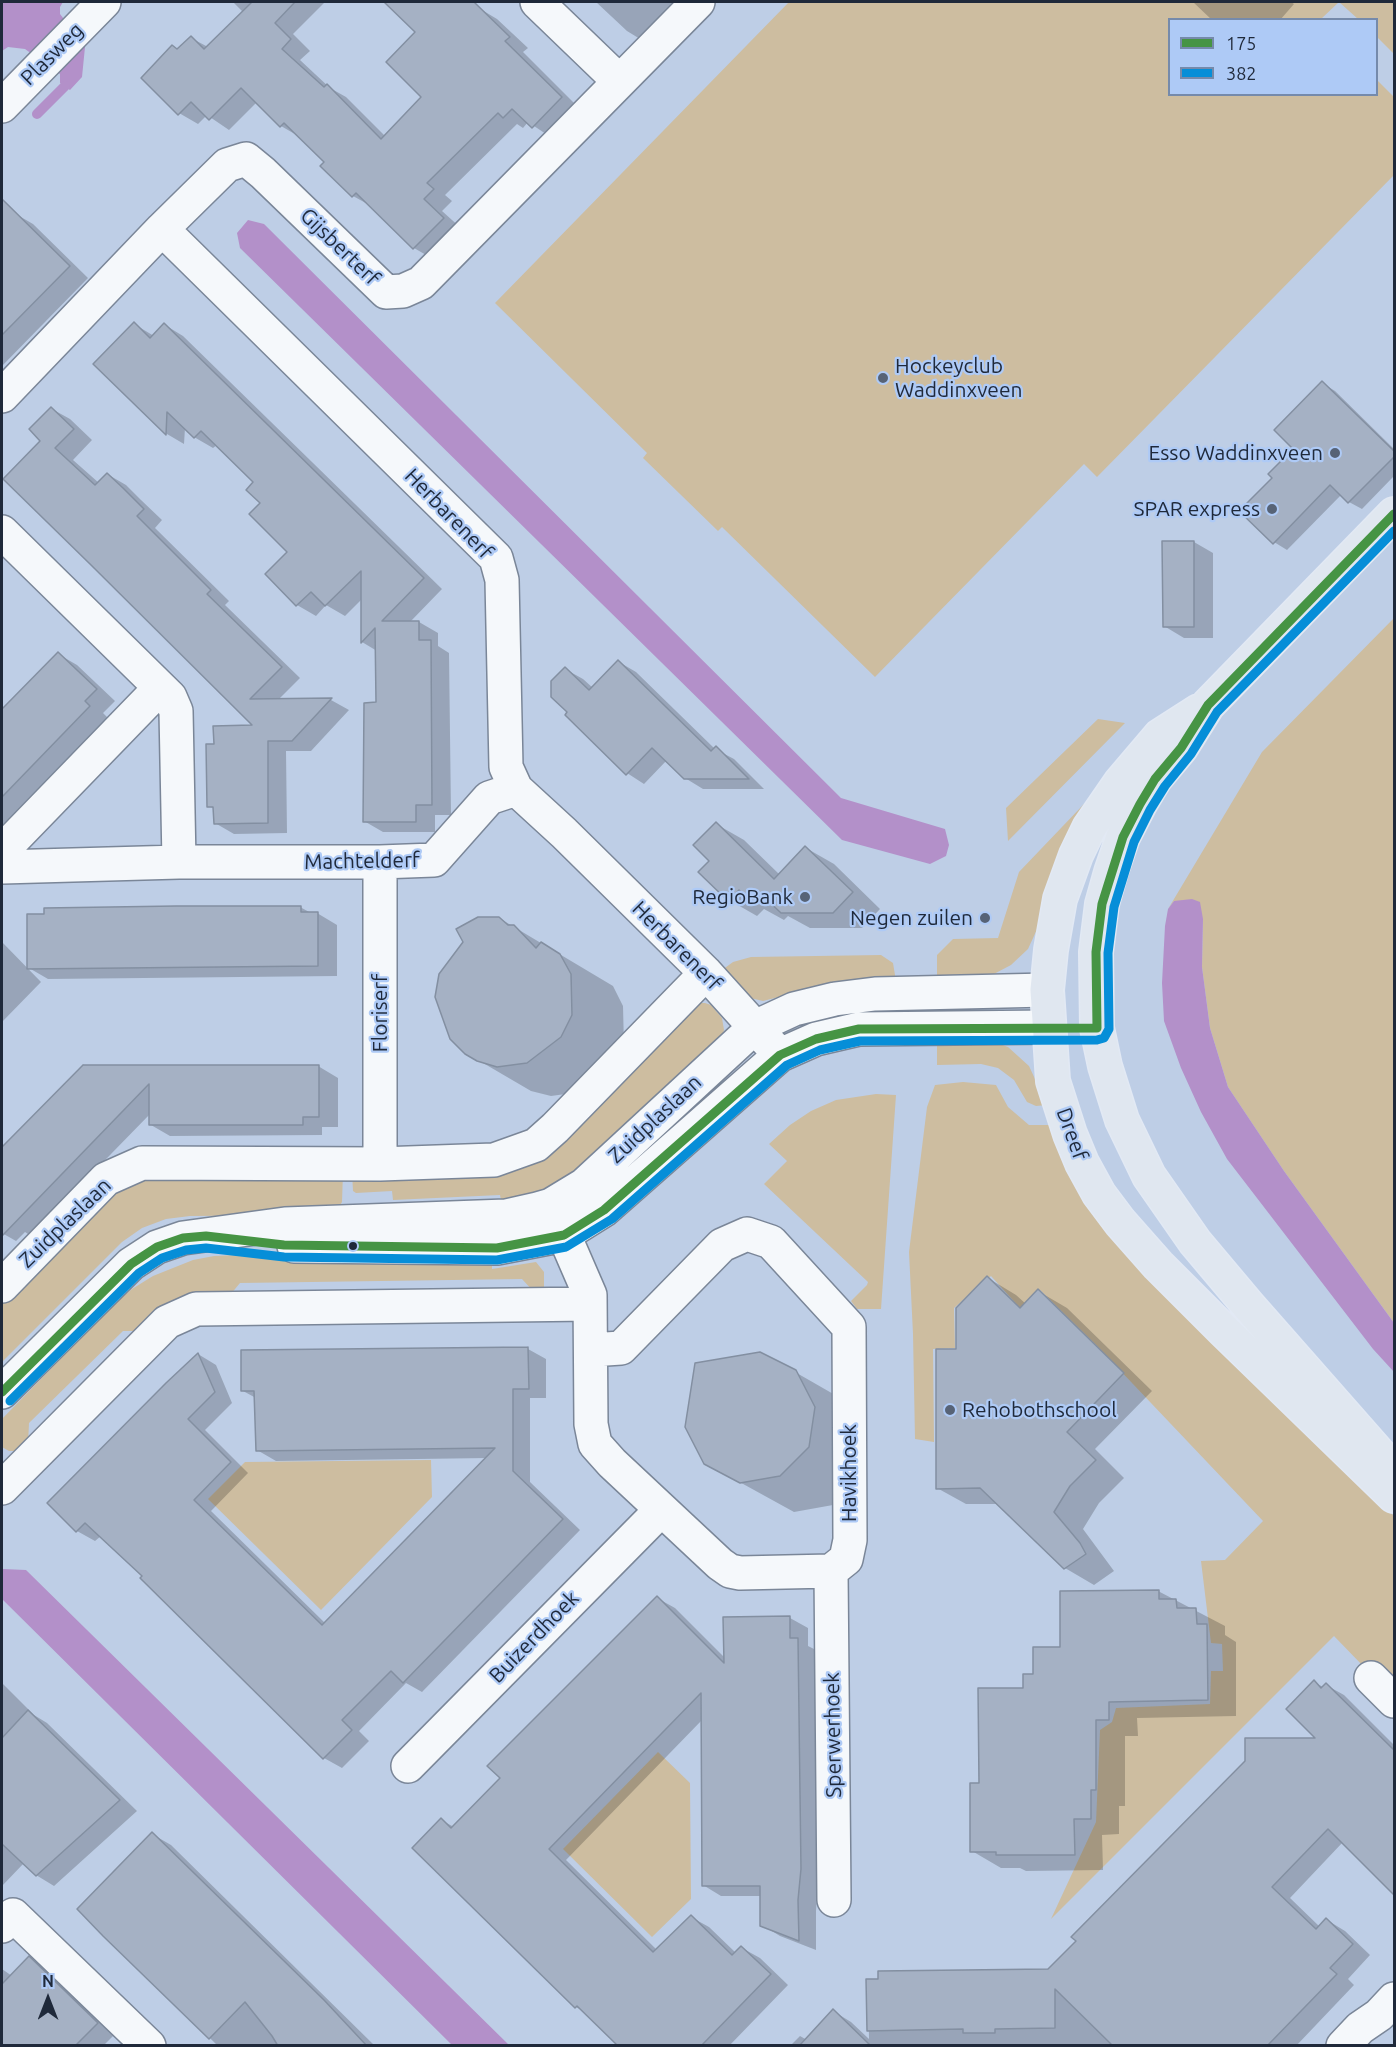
<!DOCTYPE html>
<html>
<head>
<meta charset="utf-8">
<style>
  body { margin:0 }
  #map { position:relative; width:1396px; height:2047px; overflow:hidden; background:#becee6; font-family:Ubuntu,sans-serif }
  canvas { display:block }
  .frame { position:absolute; inset:0; border:3px solid #1f293a; pointer-events:none }
  .legend { position:absolute; left:1168px; top:18px; width:210px; height:78px; box-sizing:border-box; background:#aecaf6; border:2px solid #758aab; margin:0; padding:8px 10px; list-style:none; font-size:18px; color:#1f293a }
  .legend li { display:flex; align-items:center; gap:12px; height:30px }
  .legend b { width:30px; border:2px solid #758aab }
  .north { position:absolute; left:18px; top:1969px; width:60px; height:60px; -webkit-text-stroke:4px #aecaf6; paint-order:stroke; rotate:0deg; font-size:16px; font-weight:700; line-height:24px; text-align:center; color:#1f293a }
  .north::after { content:''; display:block; margin:auto; width:21px; height:27px; background:#1f293a; clip-path:polygon(50% 0,100% 100%,50% 72%,0 100%) }
</style>
</head>
<body>
<div id="map">
<canvas width="1396" height="2047"></canvas>
<div class="frame"></div>
<ul class="legend">
<li><b style="height:8px;background:#469444"></b>175</li>
<li><b style="height:8px;background:#068ed8"></b>382</li>
</ul>
<div class="north">N</div>
</div>
<script>
const context = document.querySelector('canvas').getContext('2d');
context.lineJoin = 'round';
function fillPath(path, color) {
  context.fillStyle = color;
  context.fill(path, 'evenodd');
}
function shape(rows) {
  const path = new Path2D();
  for (const r of rows) {
    path.moveTo(r[0], r[1]);
    for (let i = 2; i < r.length; i += 2) path.lineTo(r[i], r[i + 1]);
  }
  return path;
}
function stroke(path, color, width, dash) {
  context.strokeStyle = color;
  context.lineWidth = width;
  context.lineCap = dash ? 'butt' : 'round';
  context.setLineDash(dash || []);
  context.stroke(path);
}
function write(font, color, halo, rows, align = 'center') {
  context.font = font + ' Ubuntu,sans-serif';
  context.lineWidth = 4.5;
  context.setLineDash([]);
  context.textBaseline = 'middle';
  context.strokeStyle = halo;
  context.fillStyle = color;
  for (const [text, x, y, turn = 0] of rows) {
    context.save();
    context.translate(x, y);
    context.rotate((+turn || 0) * Math.PI / 180);
    context.textAlign = isNaN(turn) ? turn : align;
    if (halo) context.strokeText(text, 0, 0);
    context.fillText(text, 0, 0);
    context.restore();
  }
}
const green = shape([
  [789,2,1339,2,1321,19,1170,20,1170,94,1376,94,1377,80,1394,97,1394,175,1097,477,1084,464,875,677,722,527,718,531,643,458,647,453,495,303],
  [1339,2,1394,2,1394,54,1377,37,1376,20,1358,19],
  [1394,618,1394,1323,1284,1171,1228,1087,1210,1028,1202,967,1203,919,1174,901,1168,909,1262,752],
  [1098,719,1125,723,1008,841,1006,808],
  [1104,783,1028,949,1011,965,992,975,937,980,937,955,953,939,998,938,1019,872],
  [881,955,893,963,896,981,833,983,763,1001,746,997,718,973,733,962,751,957],
  [697,1003,705,1003,711,1005,722,1018,724,1030,720,1045,556,1190,502,1205,500,1195,393,1200,392,1191,356,1193,353,1191,352,1172,496,1169],
  [937,1038,997,1043,1008,1047,1029,1066,1047,1105,1036,1106,1027,1102,1014,1080,998,1068,981,1064,937,1065],
  [963,1082,996,1085,1008,1107,1029,1125,1050,1125,1152,1277,1394,1516,1394,1698,1334,1636,1051,1919,1096,1822,1100,1730,1112,1722,1116,1708,1210,1704,1211,1671,1223,1671,1222,1644,1211,1643,1201,1561,1225,1560,1263,1521,1095,1344,1040,1290,1020,1308,991,1276,954,1308,955,1348,933,1349,934,1442,915,1439,913,1334,909,1252,927,1107,935,1085],
  [876,1094,896,1095,881,1309,857,1309,851,1301,867,1285,868,1282,764,1184,787,1161,769,1144,790,1125,811,1111,836,1100],
  [343,1172,342,1202,334,1215,190,1216,166,1219,142,1228,122,1242,2,1362,2,1301,122,1180],
  [238,1255,394,1255,492,1259,492,1269,536,1262,544,1272,544,1290,533,1291,522,1279,240,1283,230,1295,142,1331,123,1331,29,1423,28,1444,17,1451,9,1451,2,1447,2,1419,113,1305,132,1289,153,1276,193,1260,214,1256],
  [431,1460,432,1497,321,1610,208,1499,245,1462],
  [658,1752,690,1783,691,1899,652,1937,563,1849]
]);
const water = shape([
  [2,2,63,2,60,7,60,14,85,47,82,77,70,90,60,83,60,74,25,49,8,47,2,51],
  [248,220,264,224,841,798,945,829,949,845,946,856,930,864,842,840,240,248,237,233],
  [1192,899,1200,902,1203,919,1202,967,1210,1028,1228,1087,1284,1171,1394,1323,1394,1372,1373,1349,1227,1159,1201,1112,1181,1068,1164,1021,1162,983,1165,926,1168,909,1174,901],
  [3,1569,26,1570,509,2045,452,2045,2,1599,2,1571]
]);
const shadow = shape([
  [233,2,325,2,293,34,310,51,300,60,330,88,346,97,386,137,423,97,417,32,405,2,472,2,477,7,497,19,528,48,523,52,580,109,552,138,528,122,523,128,517,124,445,195,452,201,442,211,462,229,433,259,414,248,373,207,353,196,322,166,326,162,300,137,281,126,257,102,229,130,207,115,198,124,179,113,178,50,191,38,208,47,243,12],
  [596,2,685,2,645,42,627,31],
  [1193,2,1291,2,1294,4,1280,20,1212,20],
  [14,213,33,224,88,278,2,366,2,226],
  [134,324,154,336,165,325,183,336,442,589,410,622,419,622,438,633,438,646,449,653,451,815,435,815,435,832,383,832,364,821,377,704,377,651,362,642,362,599,345,616,326,605,316,616,297,605,267,574,289,552,262,503,255,482,217,445,213,448,194,437,185,428,184,444,167,434,95,364],
  [1322,383,1335,391,1394,449,1394,476,1362,509,1349,502,1342,494,1287,550,1274,542,1274,478,1296,449],
  [52,409,70,419,92,440,73,460,99,483,107,474,126,485,141,500,162,520,155,528,229,601,225,605,300,678,278,700,331,700,349,710,311,751,286,751,287,833,234,834,215,823,215,809,209,806,215,745,256,727,42,440],
  [1194,542,1213,553,1213,638,1184,638,1164,626],
  [58,654,77,665,115,701,103,713,108,718,2,827,2,711],
  [619,662,636,672,715,749,734,759,764,789,703,789,685,778,667,760,644,784,627,773,569,712,565,669,583,679,593,688],
  [716,824,744,840,780,875,806,848,834,864,880,909,862,928,810,928,788,916,784,920,764,909,757,916,729,900,711,861],
  [300,907,311,913,317,913,337,925,337,976,48,979,29,968],
  [499,918,613,986,623,1006,624,1046,580,1092,551,1096,531,1091,466,1053],
  [2,942,41,982,2,1022],
  [84,1066,318,1066,338,1078,338,1127,322,1127,322,1135,170,1136,151,1125,151,1113,31,1236,25,1232,16,1241,2,1233,2,1149],
  [988,1278,1016,1295,1026,1304,1038,1291,1067,1308,1152,1391,1095,1449,1124,1478,1099,1503,1083,1529,1114,1571,1094,1585,1065,1568,998,1504,966,1504,937,1488,958,1350],
  [528,1349,546,1359,546,1398,530,1398,530,1482,580,1530,422,1692,406,1683,359,1731,369,1741,342,1768,324,1758,144,1575,101,1536,95,1541,77,1531,49,1503,198,1354,216,1365,232,1403,205,1430,248,1473,211,1511,326,1624,488,1458,276,1461,257,1450,256,1398,243,1391],
  [795,1372,849,1403,867,1438,861,1477,833,1505,794,1512,705,1463],
  [1158,1591,1225,1626,1225,1635,1236,1642,1236,1716,1137,1718,1138,1736,1125,1736,1125,1806,1119,1806,1119,1834,1102,1835,1103,1870,1026,1871,1020,1868,1001,1868,972,1851,980,1785,1024,1690,1034,1676,1062,1648],
  [657,1598,675,1608,725,1658,790,1618,808,1628,808,1646,816,1650,818,1880,816,1911,816,1950,780,1936,762,1925,762,1896,721,1896,703,1885,702,1720,566,1860,657,1950,691,1917,709,1927,736,1953,742,1948,760,1958,788,1985,729,2046,620,2046,587,2013,576,2007,414,1848,441,1820,454,1827,502,1778],
  [1314,1682,1323,1687,1326,1685,1344,1695,1394,1745,1394,1893,1343,1842,1290,1898,1320,1927,1327,1920,1345,1931,1370,1955,1348,1979,1354,1985,1296,2046,790,2046,800,2036,807,2040,833,2011,851,2022,869,2039,868,1980,1049,1970,1319,1739],
  [2,1683,34,1715,47,1723,137,1811,54,1886,36,1875,24,1863,2,1886],
  [152,1834,171,1845,375,2046,218,2046,79,1909],
  [29,1958,47,1968,115,2034,103,2046,2,2046,2,1969,12,1976]
]);
const stream = shape([
  [37,114,65,86]
]);
const building = shape([
  [252,2,295,2,275,23,291,39,282,49,324,87,327,84,381,139,421,97,386,62,415,32,384,2,474,2,510,37,505,41,562,97,532,128,512,109,503,118,498,113,427,183,434,189,424,199,444,218,413,249,356,193,352,197,320,166,324,162,284,123,280,127,241,88,209,120,191,102,178,115,141,78,172,45,177,49,191,36,204,49,252,2],
  [2,199,70,266,2,335,2,199],
  [134,322,150,338,164,323,424,578,382,621,419,621,419,640,431,640,432,805,416,805,416,822,363,822,364,703,376,702,375,628,361,643,361,571,325,606,311,592,296,606,265,574,287,552,249,514,260,503,246,490,253,482,201,431,194,438,167,412,166,435,93,364,134,322],
  [1322,381,1395,452,1395,456,1348,503,1330,485,1273,544,1239,511,1272,478,1268,474,1293,449,1274,430,1322,381],
  [51,407,74,429,55,448,95,485,107,473,123,488,144,509,137,516,211,590,207,594,282,667,250,699,332,698,292,741,268,741,268,823,214,824,213,807,207,807,206,744,214,744,213,726,252,725,90,564,3,479,40,441,29,429,51,407],
  [1162,541,1194,541,1194,627,1163,627,1162,541],
  [58,652,97,689,85,701,90,706,2,797,2,709,58,652],
  [618,660,711,751,716,746,749,779,684,779,652,748,626,775,565,715,567,712,551,697,551,681,565,667,589,690,618,660],
  [716,822,774,879,805,846,853,892,833,913,781,913,763,896,755,905,739,890,728,901,698,872,709,861,693,845,716,822],
  [176,906,301,906,301,912,318,912,318,966,27,969,27,914,44,914,44,908,176,906],
  [478,917,499,917,508,925,514,925,536,948,541,942,560,954,571,974,572,1015,561,1037,527,1063,497,1067,477,1061,465,1054,450,1039,435,997,439,974,463,942,456,929,478,917],
  [83,1065,319,1065,319,1117,303,1117,303,1125,149,1125,149,1084,2,1236,2,1147,83,1065],
  [987,1276,1020,1308,1038,1289,1124,1373,1067,1432,1096,1460,1070,1486,1054,1512,1080,1543,1086,1554,1064,1569,980,1488,936,1489,936,1349,956,1349,956,1308,987,1276],
  [528,1347,529,1389,513,1389,513,1471,563,1519,403,1683,391,1671,342,1720,352,1730,323,1759,140,1578,142,1576,85,1523,76,1532,47,1503,166,1383,198,1353,215,1392,188,1419,231,1462,194,1500,322,1625,495,1448,256,1451,254,1391,241,1391,241,1350,528,1347],
  [760,1352,796,1370,815,1407,809,1447,780,1476,740,1483,704,1464,685,1427,695,1363,760,1352],
  [1159,1590,1159,1599,1176,1599,1177,1608,1196,1608,1197,1624,1207,1624,1208,1700,1109,1702,1109,1720,1096,1720,1096,1790,1091,1790,1091,1819,1074,1819,1075,1855,996,1855,996,1852,970,1852,970,1783,979,1783,978,1688,1023,1688,1023,1674,1033,1674,1033,1647,1060,1647,1060,1591,1159,1590],
  [657,1596,724,1663,723,1617,790,1616,790,1638,798,1638,801,1869,798,1900,799,1941,760,1926,760,1886,702,1886,701,1693,549,1849,653,1952,691,1915,732,1955,741,1946,771,1974,701,2046,618,2046,577,2006,575,2008,412,1848,441,1818,451,1828,500,1778,487,1766,657,1596],
  [1314,1680,1321,1688,1326,1683,1395,1751,1395,1896,1328,1829,1272,1887,1316,1929,1326,1918,1353,1944,1330,1968,1337,1974,1267,2046,1113,2046,1055,1989,1055,2028,995,2029,995,2033,963,2033,963,2029,867,2031,866,1979,878,1979,878,1971,1048,1969,1076,1941,1071,1937,1245,1761,1245,1738,1315,1738,1286,1709,1314,1680],
  [28,1710,120,1800,36,1876,2,1844,2,1738,28,1710],
  [152,1832,324,2000,367,2046,278,2046,272,2036,245,2002,209,2039,103,1936,77,1909,152,1832],
  [29,1956,98,2023,75,2046,2,2046,2,1984,29,1956],
  [833,2009,871,2046,799,2046,833,2009]
]);
const minor = shape([
  [537,2,619,81],
  [2,106,104,2],
  [162,229,227,165,246,159,263,173,386,292,403,291,421,283,698,2],
  [2,396,162,229,496,558,502,580,506,767,516,789,564,833,706,973,780,1055],
  [2,532,170,697,176,711,179,862],
  [2,851,160,688],
  [380,862,380,1164],
  [2,867,179,862,380,862,434,860,489,798,516,789],
  [551,1205,590,1295,591,1424,595,1444,612,1463,720,1564,730,1571,740,1573,831,1571,846,1559,850,1540,849,1327,771,1242,747,1234,722,1245,621,1348,591,1350],
  [294,1246,497,1248,564,1235,604,1210,780,1055,816,1039,859,1029,1049,1027],
  [2,1286,106,1179,142,1163,380,1164,494,1160,536,1145,555,1128,706,973],
  [2,1392,131,1264,157,1247,183,1238,285,1224,506,1216,537,1209,551,1205,584,1185,755,1027,794,1009,835,999,875,994,1047,990],
  [2,1488,167,1322,196,1309,590,1304],
  [831,1571,834,1900],
  [1371,1678,1394,1701],
  [408,1766,661,1510],
  [2,1926,13,1915,149,2046],
  [1343,2046,1360,2028,1379,2015,1394,1999]
]);
const major = shape([
  [1394,514,1208,705,1181,748,1155,779,1140,804,1123,837,1111,872,1102,904,1096,952,1097,1028,1105,1066,1122,1120,1149,1176,1195,1242,1248,1305,1394,1471],
  [1199,711,1160,736,1120,783,1089,828,1076,855,1060,899,1051,950,1047,990,1053,1081,1070,1134,1082,1163,1099,1194,1120,1222,1158,1265,1223,1330,1394,1496]
]);
const bus1 = shape([
  [2,1392,131,1264,157,1247,183,1238,206,1236,284,1245,497,1248,564,1235,604,1210,780,1055,816,1039,859,1029,1097,1028,1096,952,1102,904,1123,837,1140,804,1155,779,1181,748,1208,705,1394,514]
]);
const bus2 = shape([
  [10,1401,139,1273,162,1258,186,1250,206,1248,284,1257,497,1260,566,1247,612,1219,787,1065,820,1050,860,1041,1097,1040,1104,1038,1109,1029,1108,953,1114,907,1134,842,1150,810,1165,786,1191,754,1217,712,1394,531]
]);
const markers = [
  [883,378,6,"#576376"],
  [1335,453,6,"#576376"],
  [1272,509,6,"#576376"],
  [805,897,6,"#576376"],
  [985,918,6,"#576376"],
  [353,1246,5,"#1f293a"],
  [950,1410,6,"#576376"]
];
const streetNames = [
  ["Plasweg",52,54,-45],
  ["Gijsberterf",340,247,44],
  ["Herbarenerf",449,514,46],
  ["Machtelderf",362,861,-1],
  ["Herbarenerf",677,946,45],
  ["Floriserf",380,1013,-90],
  ["Zuidplaslaan",655,1119,-43],
  ["Dreef",1072,1134,70],
  ["Zuidplaslaan",65,1223,-44],
  ["Havikhoek",849,1473,-90],
  ["Buizerdhoek",534,1637,-46],
  ["Sperwerhoek",833,1735,-91]
];
const poiNames = [
  ["Hockeyclub",895,366,"left"],
  ["Waddinxveen",895,390,"left"],
  ["Esso Waddinxveen",1323,453],
  ["SPAR express",1260,509],
  ["RegioBank",793,897],
  ["Negen zuilen",973,918],
  ["Rehobothschool",962,1410,"left"]
];
fillPath(green, '#cdbda0');
fillPath(water, '#b390c9');
fillPath(shadow, '#0003');
stroke(stream, '#b390c9', 10);
fillPath(building, '#a5b1c4');
stroke(building, '#838fa1', 1.5);
stroke(minor, '#7a8698', 36);
stroke(major, '#e2e9f4', 36);
stroke(minor, '#f5f8fb', 33);
stroke(major, '#e0e7f0', 33);
stroke(bus1, '#469444', 9);
stroke(bus2, '#068ed8', 9);
for (const [x, y, r, color] of markers) {
  const dot = new Path2D();
  dot.arc(x, y, r, 0, 2 * Math.PI);
  context.fillStyle = color;
  context.fill(dot);
  stroke(dot, '#aecaf6', 2);
}
write('21px', '#1f293a', '#aecaf6', streetNames);
write('21px', '#1f293a', '#aecaf6', poiNames, 'right');
</script>
</body>
</html>
